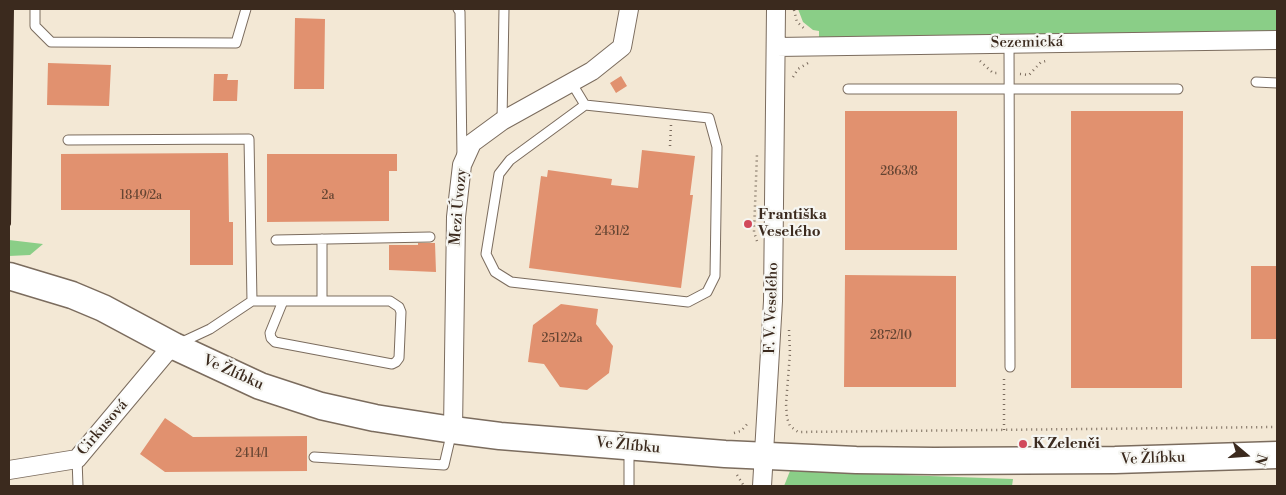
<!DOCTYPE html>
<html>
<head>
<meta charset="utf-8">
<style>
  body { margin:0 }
  #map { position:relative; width:1286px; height:495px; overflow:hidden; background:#f3e8d5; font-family:"Libre Bodoni",serif }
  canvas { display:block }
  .frame { position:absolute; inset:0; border:10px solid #3b2a1e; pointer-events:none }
  .north { position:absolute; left:1221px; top:430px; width:50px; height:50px; -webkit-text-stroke:4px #f6f6f2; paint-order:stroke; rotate:108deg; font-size:14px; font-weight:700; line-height:20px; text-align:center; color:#3b2a1e }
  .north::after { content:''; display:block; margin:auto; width:18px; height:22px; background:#3b2a1e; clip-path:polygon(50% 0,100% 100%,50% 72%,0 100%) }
</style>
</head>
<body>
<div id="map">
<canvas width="1286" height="495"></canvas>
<div class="frame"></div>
<div class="north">N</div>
</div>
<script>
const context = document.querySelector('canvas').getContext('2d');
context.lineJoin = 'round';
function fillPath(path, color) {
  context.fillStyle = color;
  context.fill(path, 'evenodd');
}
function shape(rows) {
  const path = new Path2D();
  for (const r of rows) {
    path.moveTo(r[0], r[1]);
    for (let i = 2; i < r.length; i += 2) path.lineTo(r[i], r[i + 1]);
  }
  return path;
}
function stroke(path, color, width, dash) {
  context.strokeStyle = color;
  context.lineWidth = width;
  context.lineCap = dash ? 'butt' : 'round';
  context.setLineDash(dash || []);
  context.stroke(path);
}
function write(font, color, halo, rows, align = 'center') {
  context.font = font + ' "Libre Bodoni",serif';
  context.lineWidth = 4.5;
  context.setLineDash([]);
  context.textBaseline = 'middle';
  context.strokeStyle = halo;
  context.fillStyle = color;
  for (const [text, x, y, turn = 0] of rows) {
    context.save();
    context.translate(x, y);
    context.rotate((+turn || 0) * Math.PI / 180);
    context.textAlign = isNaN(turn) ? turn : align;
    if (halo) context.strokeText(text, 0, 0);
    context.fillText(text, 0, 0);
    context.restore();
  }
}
const green = shape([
  [798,9,1277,9,1277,31,819,38,819,31,813,30,803,22],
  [9,240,43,244,30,255,9,256],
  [790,471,1013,479,1012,486,784,486]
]);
const building = shape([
  [295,18,325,19,324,89,294,89],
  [48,63,111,65,109,106,47,105],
  [214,74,228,74,227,80,238,80,237,101,213,101],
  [621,76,627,86,616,93,610,83],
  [845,111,957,111,957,250,845,250],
  [1071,111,1183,111,1182,388,1071,388],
  [642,150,695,156,690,195,693,195,681,288,529,268,541,176,547,177,548,170,612,179,611,185,638,188],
  [228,153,229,222,233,222,233,265,190,265,190,210,61,210,61,154],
  [267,154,397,154,397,171,389,171,389,221,267,222],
  [418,243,435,243,436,272,389,270,389,245,418,245],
  [1251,266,1277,266,1277,339,1251,339],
  [845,275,956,276,956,387,844,387],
  [561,304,598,309,596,324,613,346,609,373,587,390,560,387,544,364,528,362,533,325],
  [165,418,193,437,307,436,307,471,165,472,140,454]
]);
const path = shape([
  [794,10,797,22,806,30],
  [980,61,993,73,997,73],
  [1020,74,1029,75,1041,62,1046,61],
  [793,77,798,69,808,63],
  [670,146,671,125],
  [757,241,754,232,757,154],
  [789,330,790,353,786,404,787,418,790,426,798,432,1277,427],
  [1004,430,1004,377],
  [734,433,741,431,749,422],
  [737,475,744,486]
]);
const lane = shape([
  [35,9,35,26,51,42,236,43,246,9],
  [458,9,460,12,462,157],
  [1009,44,1010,367],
  [571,82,585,105,709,118,717,147,715,276,707,292,688,302,511,282,495,272,486,254,499,174,510,160,585,105],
  [1256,82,1277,83],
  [848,89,1178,89],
  [502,121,504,9],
  [68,140,249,139,252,301,210,329,180,343],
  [322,239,322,301],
  [276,240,430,237],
  [252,301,390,301,399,307,401,312,399,358,396,362,392,364,275,342,271,338,270,333,283,301],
  [314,457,444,465,452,431],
  [77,459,78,486],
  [629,486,629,449]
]);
const street = shape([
  [776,47,1277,40],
  [453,430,456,217,462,165,472,143,502,121,592,71,622,47,629,9],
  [9,470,77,459,165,354,174,346],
  [762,486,773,301,776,9]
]);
const secondary = shape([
  [9,276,72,295,103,308,174,346,260,386,321,406,375,418,453,430,500,436,725,454,856,460,934,461,1115,460,1277,455]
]);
const rail = shape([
  [9,224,12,9]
]);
const markers = [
  [748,224,5,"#d1495b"],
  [1023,444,5,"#d1495b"]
];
const numberNames = [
  ["2863/8",899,172],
  ["1849/2a",141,196],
  ["2a",328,196],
  ["2431/2",612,232],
  ["2872/10",891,336],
  ["2512/2a",562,339],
  ["2414/1",252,454]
];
const streetNames = [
  ["Sezemická",1027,43,-1],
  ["Mezi Úvozy",459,207,-85],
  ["F. V. Veselého",772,308,-88],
  ["Ve Žlíbku",233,373,24],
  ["Cirkusová",103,428,-49],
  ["Ve Žlíbku",628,446,5],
  ["Ve Žlíbku",1153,459,-2]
];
const poiNames = [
  ["Františka",758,215],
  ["Veselého",758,232],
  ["K Zelenči",1033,444]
];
fillPath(green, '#8ace87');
fillPath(building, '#e1916f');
stroke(lane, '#7b6c5e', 11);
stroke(street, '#7b6c5e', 20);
stroke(secondary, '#7b6c5e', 29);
stroke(path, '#7b6c5e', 2.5, [1, 4]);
stroke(lane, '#fff', 9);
stroke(street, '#fff', 18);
stroke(secondary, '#fff', 26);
stroke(rail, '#3b2a1e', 4);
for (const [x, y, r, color] of markers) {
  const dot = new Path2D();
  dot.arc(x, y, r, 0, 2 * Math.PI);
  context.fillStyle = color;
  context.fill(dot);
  stroke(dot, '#f6f6f2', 2);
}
write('12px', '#644432', null, numberNames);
write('15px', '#3b2a1e', '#f6f6f2', streetNames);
write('bold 15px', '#3b2a1e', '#f6f6f2', poiNames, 'left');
</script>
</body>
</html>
